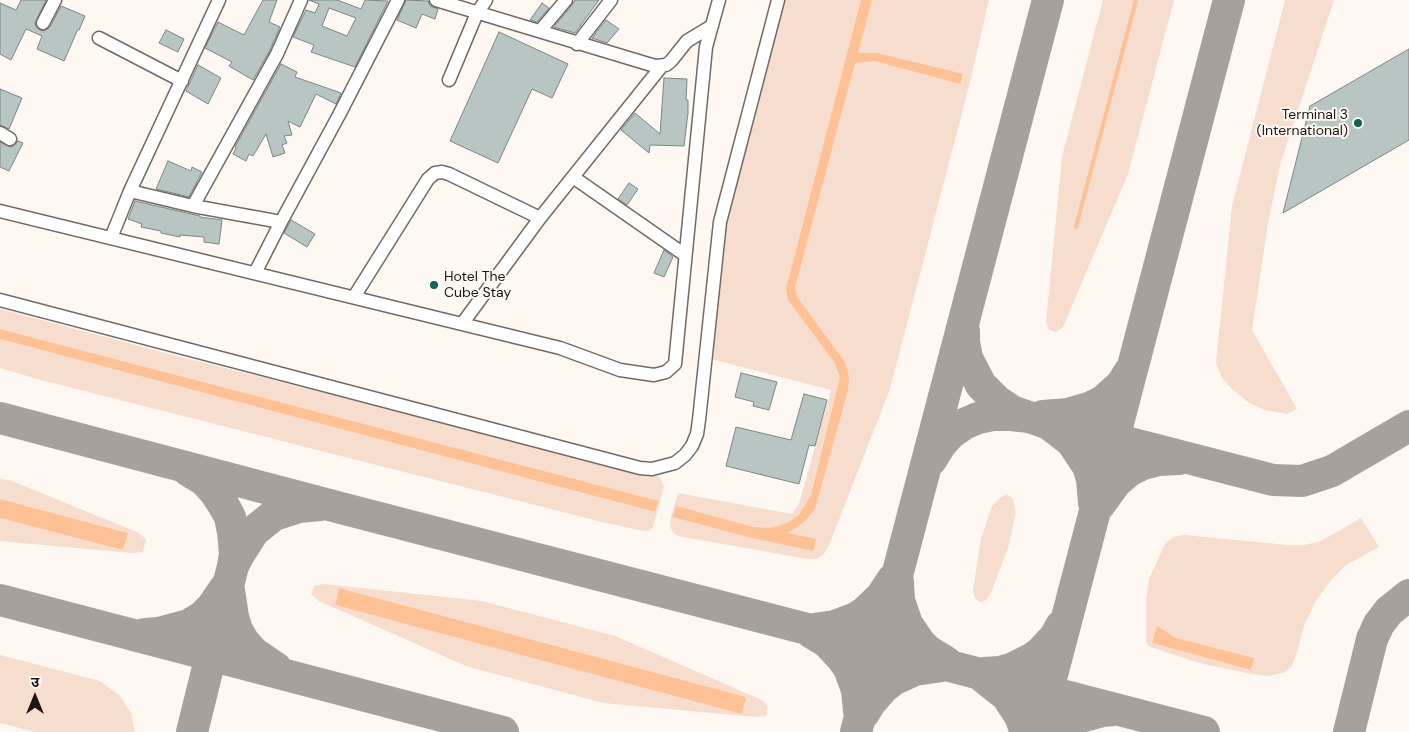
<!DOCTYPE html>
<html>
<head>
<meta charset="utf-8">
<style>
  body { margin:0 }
  #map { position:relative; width:1409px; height:732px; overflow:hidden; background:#fef7f2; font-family:"DM Sans","Noto Sans Devanagari",sans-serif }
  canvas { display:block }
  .north { position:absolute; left:10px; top:672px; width:50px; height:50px; -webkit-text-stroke:4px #fef7f2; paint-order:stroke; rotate:0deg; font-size:14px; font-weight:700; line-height:20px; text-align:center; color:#1b1714 }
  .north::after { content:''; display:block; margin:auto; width:18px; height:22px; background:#1b1714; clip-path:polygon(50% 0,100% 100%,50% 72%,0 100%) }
</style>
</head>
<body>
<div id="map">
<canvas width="1409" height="732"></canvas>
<div class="north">उ</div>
</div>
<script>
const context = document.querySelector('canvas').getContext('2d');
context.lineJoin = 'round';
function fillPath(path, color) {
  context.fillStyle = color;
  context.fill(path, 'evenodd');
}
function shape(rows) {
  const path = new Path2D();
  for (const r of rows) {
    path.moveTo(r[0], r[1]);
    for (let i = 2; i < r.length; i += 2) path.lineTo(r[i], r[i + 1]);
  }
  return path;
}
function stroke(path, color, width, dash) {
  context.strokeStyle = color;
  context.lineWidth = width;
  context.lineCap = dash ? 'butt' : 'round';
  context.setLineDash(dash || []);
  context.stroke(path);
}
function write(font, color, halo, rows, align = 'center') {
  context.font = font + ' "DM Sans",sans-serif';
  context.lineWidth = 4;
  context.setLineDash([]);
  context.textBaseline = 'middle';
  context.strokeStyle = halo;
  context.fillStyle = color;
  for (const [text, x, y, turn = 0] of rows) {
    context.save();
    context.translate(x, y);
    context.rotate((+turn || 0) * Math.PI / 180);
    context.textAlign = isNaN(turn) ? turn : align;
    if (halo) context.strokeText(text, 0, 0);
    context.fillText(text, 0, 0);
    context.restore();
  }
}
const green = shape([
  [785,0,989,0,970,82,890,389,829,545,824,554,817,559,808,559,678,536,674,534,670,527,671,517,678,493,792,514,799,504,831,390,711,359,726,221],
  [1103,0,1174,0,1128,174,1063,327,1056,332,1049,330,1046,322,1062,157],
  [1285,0,1334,0,1280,165,1268,223,1252,330,1297,409,1287,414,1265,410,1249,403,1233,390,1222,378,1216,363,1232,206],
  [0,309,173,355,660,477,664,487,653,527,649,531,644,531,606,523,41,380,0,368,0,339,655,512,659,501,0,329],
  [0,479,9,480,137,532,146,539,143,552,132,553,0,541,0,518,123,550,128,533,0,499],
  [1007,494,1013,499,1016,512,1008,548,990,595,986,600,980,602,975,598,973,590,981,539,992,506,1000,498],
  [1361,518,1379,547,1346,565,1331,580,1315,602,1304,626,1296,656,1291,667,1283,673,1268,676,1246,673,1199,663,1148,646,1146,640,1146,600,1149,579,1165,544,1173,537,1184,535,1287,545,1304,545,1318,542,1330,536],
  [1157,627,1176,638,1253,658,1251,670,1152,643],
  [324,584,482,601,615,636,762,700,768,706,766,716,756,717,603,703,466,666,319,601,311,594,314,586],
  [339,588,746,697,742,713,335,605],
  [0,655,100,681,120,696,131,713,135,732,35,732,0,723]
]);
const water = shape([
  [861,0,872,0,858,53,877,53,963,74,960,84,875,61,855,63,795,287,797,297,845,362,849,377,848,390,815,509,804,522,788,533,816,539,813,551,748,537,673,517,676,506,753,527,767,528,779,526,789,522,799,515,811,495,840,377,835,363,788,300,786,289],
  [0,329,659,501,655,512,0,339],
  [0,499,128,533,123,550,0,518],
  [339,588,746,697,742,714,335,605],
  [1157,626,1176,638,1254,658,1251,670,1152,643]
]);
const stream = shape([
  [1076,227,1136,0]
]);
const taxiway = shape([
  [964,331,964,342,967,358,981,385,997,401,1012,411,1049,424,1072,442,1088,466,1092,479,1094,503],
  [1043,416,1068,414,1089,408,1103,401,1111,394,1122,384,1130,371],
  [0,418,337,507,1204,732],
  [931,460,941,444,951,433,964,424,978,418,993,415,1011,415,1029,417,1273,480,1302,481,1332,471,1409,426],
  [189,471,204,480,215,492,223,504,230,517,233,532,235,554,233,566],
  [1100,504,1116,482,1129,471,1143,464,1158,460,1179,459],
  [898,582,899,600,907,624,920,643,928,651,946,662],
  [229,590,233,617,237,630,244,642,254,653,276,668],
  [0,600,503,732],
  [814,629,835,626,856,618,865,612,881,597,893,579],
  [812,633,827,642,842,658,849,668,857,690,859,711],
  [145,634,159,633,189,625,202,617,212,607,225,588],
  [984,673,1000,672,1011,669,1033,658,1041,652,1055,637,1061,626],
  [983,677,1007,696,1020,716,1026,732],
  [864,713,870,703,884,687,893,680,915,670,942,666],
  [192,732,233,566,238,556,254,531,274,515,299,507,320,505],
  [856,732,1048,0],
  [1037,732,1229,0],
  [1054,732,1077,718,1102,711,1113,710],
  [1349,732,1372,639,1379,624,1389,611,1409,595]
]);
const building = shape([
  [21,0,46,0,35,23,36,27,40,30,44,31,50,27,61,6,85,16,79,30,78,29,64,61,37,49,42,36,26,29,11,60,0,54,0,3,16,10,21,0],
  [263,0,277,0,269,22,280,27,270,50,253,80,229,66,232,62,205,48,218,22,244,35,263,0],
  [309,0,337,0,361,9,365,0,388,1,355,67,311,52,314,45,293,37,306,10,315,13,319,4,309,0],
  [329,8,356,18,347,36,322,26,329,8],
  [406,0,428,1,430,6,438,9,435,19,422,14,416,28,397,20,406,0],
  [575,0,599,0,575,33,554,27,572,5,575,0],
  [542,3,549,8,537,22,530,20,542,3],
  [606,20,619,29,607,43,592,38,606,20],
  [166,30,184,39,178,52,159,43,166,30],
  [499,32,568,64,552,98,532,89,498,163,450,141,499,32],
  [1409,49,1409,140,1283,213,1310,106,1409,49],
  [281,64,297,72,295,77,341,93,336,104,316,94,300,127,288,121,292,135,284,136,287,143,282,145,285,153,273,157,266,134,253,156,249,154,246,161,233,154,236,148,235,147,281,64],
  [198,65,221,78,208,104,186,91,198,65],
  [664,78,687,79,686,100,688,100,688,113,684,146,650,145,649,153,621,130,635,113,660,134,664,78],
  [0,89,22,98,9,129,0,125,0,89],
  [18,141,23,143,9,171,0,167,0,142,10,147,14,146,18,141],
  [168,161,191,171,192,167,202,172,189,197,156,189,168,161],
  [629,183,638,189,627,205,618,199,629,183],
  [135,201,200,216,200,217,222,220,219,244,204,242,204,237,180,235,180,237,161,233,161,231,141,227,142,224,128,219,135,201],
  [291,220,315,234,307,247,284,233,291,220],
  [664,250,673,257,664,277,654,273,664,250],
  [741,373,777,382,769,410,753,406,754,402,735,397,741,373],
  [804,394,827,400,815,446,809,445,799,484,726,466,736,427,791,440,804,394]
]);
const minor = shape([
  [436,0,655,66,666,65,671,61,687,41,712,26],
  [43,23,55,0],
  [540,31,566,0],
  [99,38,182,81],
  [577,44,611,0],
  [449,80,477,13,486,0],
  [0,133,10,139],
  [573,177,685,255],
  [130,191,193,206,281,222],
  [193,206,277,54,301,0],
  [0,211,560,348,620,370,654,375,666,372,675,364,706,47,719,0],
  [111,238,130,191,219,0],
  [255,273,281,222,339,115,398,0],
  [354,297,428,179,435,173,442,172,449,174,540,218],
  [0,300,640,468,652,469,675,463,685,455,692,446,697,434,699,420,720,222,778,0],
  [462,324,540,218,661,67]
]);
const markers = [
  [1358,123,5,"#15625b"],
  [434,285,5,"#15625b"]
];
const poiNames = [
  ["Terminal 3",1348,115],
  ["(International)",1348,131],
  ["Hotel The",444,277,"left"],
  ["Cube Stay",444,293,"left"]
];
fillPath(green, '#f6ddcd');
fillPath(water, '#fec195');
stroke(stream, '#fec195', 4);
stroke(taxiway, '#a7a19c', 32);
fillPath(building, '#b7c6c3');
stroke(building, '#798785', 1);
stroke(minor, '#746a63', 15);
stroke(minor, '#fff', 12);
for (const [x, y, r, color] of markers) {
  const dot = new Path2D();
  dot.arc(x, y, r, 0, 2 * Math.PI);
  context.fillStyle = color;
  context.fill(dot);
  stroke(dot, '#fef7f2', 2);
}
write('14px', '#1b1714', '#fef7f2', poiNames, 'right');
</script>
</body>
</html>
